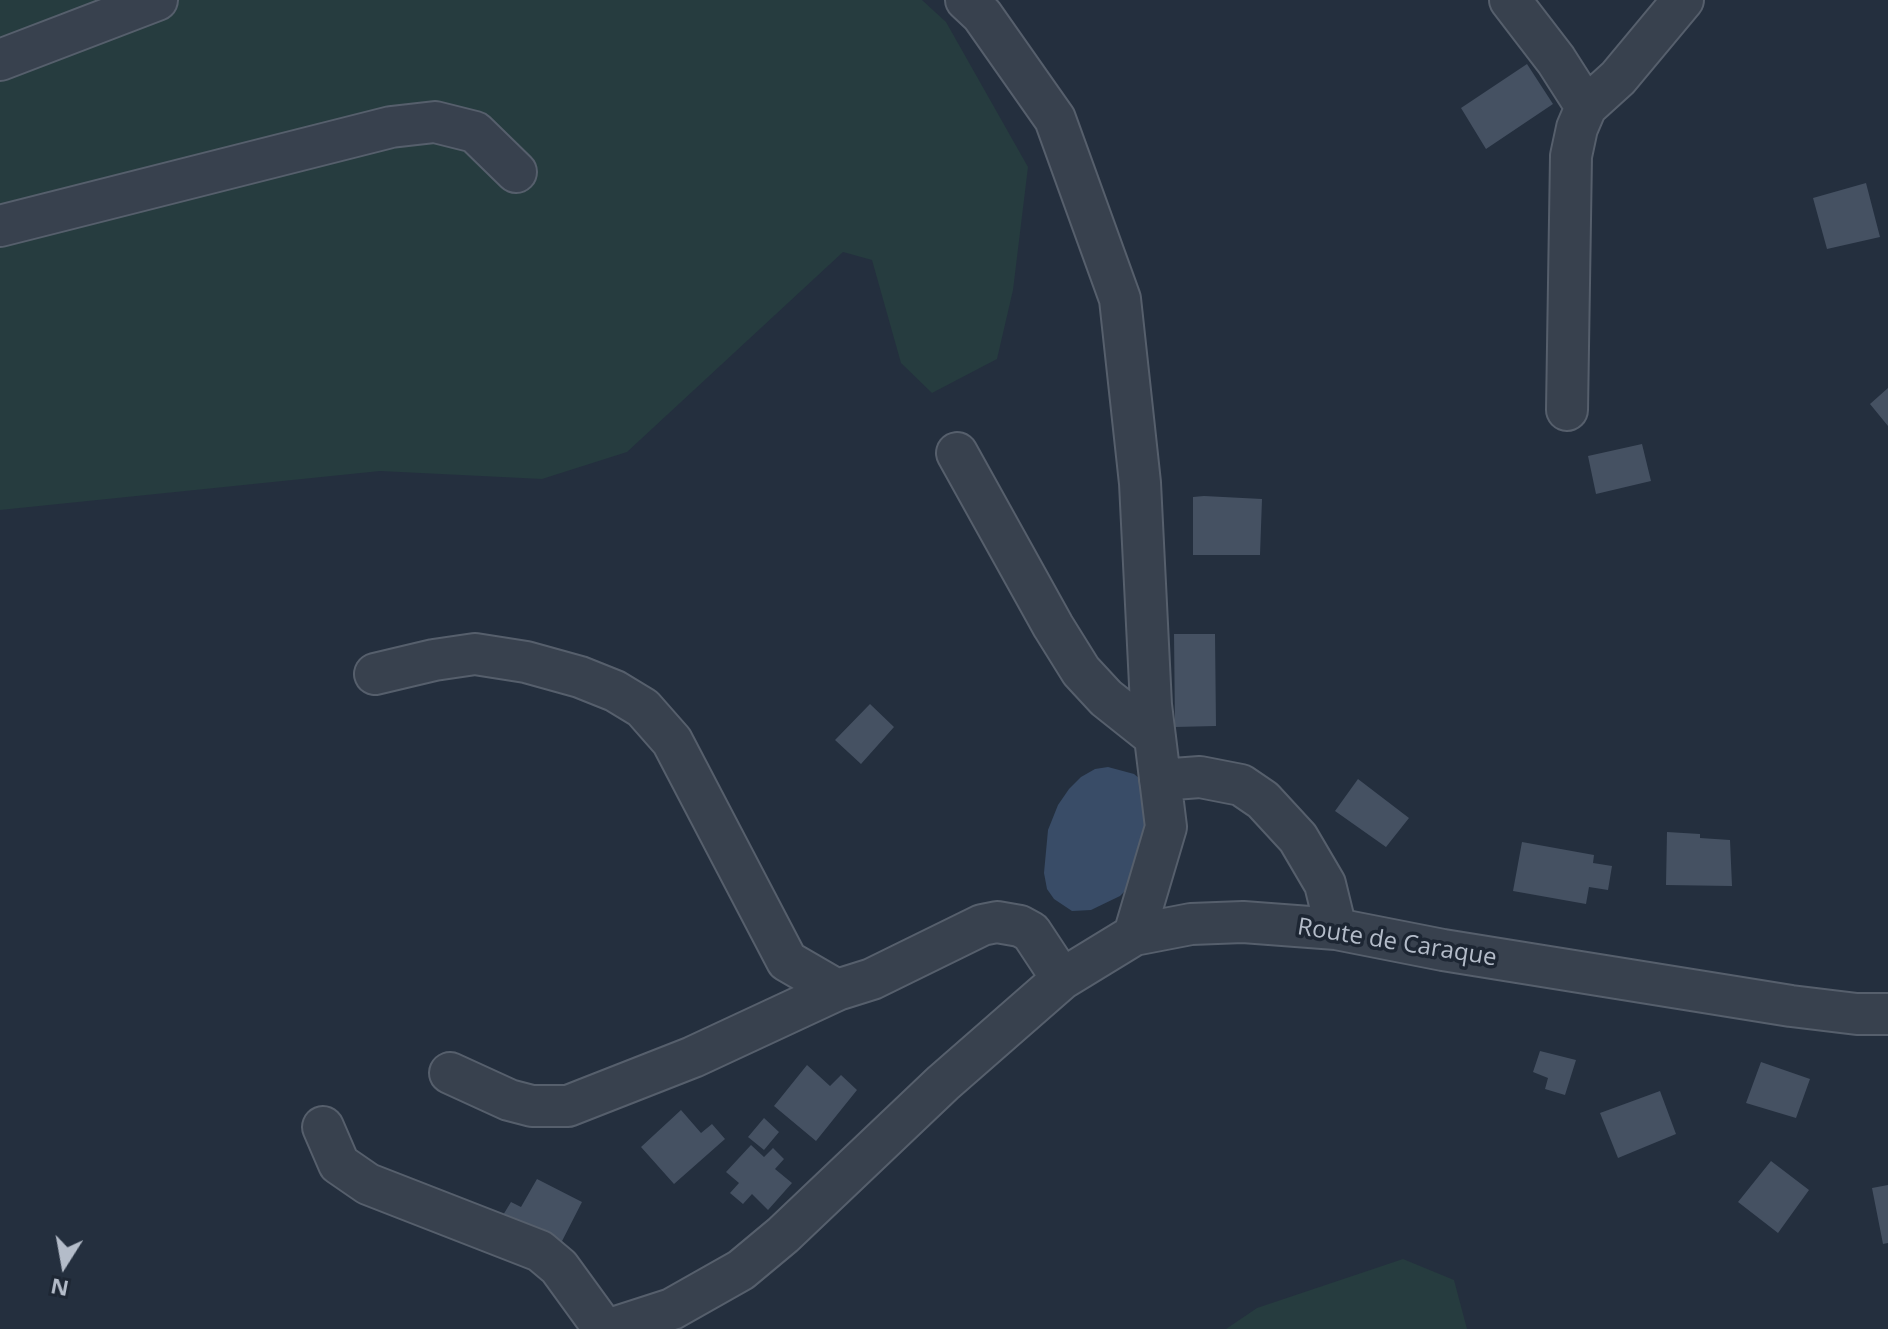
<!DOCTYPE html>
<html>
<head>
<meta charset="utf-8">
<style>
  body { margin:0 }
  #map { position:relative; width:1888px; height:1329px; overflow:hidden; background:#242f3e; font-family:"Open Sans",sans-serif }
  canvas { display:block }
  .north { position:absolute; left:24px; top:1225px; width:80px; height:80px; -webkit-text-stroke:6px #1d2633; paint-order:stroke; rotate:191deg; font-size:22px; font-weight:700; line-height:32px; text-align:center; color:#b4bcc9 }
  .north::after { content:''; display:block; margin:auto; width:28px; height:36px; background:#b4bcc9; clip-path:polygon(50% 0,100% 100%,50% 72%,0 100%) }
</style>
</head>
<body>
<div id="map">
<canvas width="1888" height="1329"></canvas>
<div class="north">N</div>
</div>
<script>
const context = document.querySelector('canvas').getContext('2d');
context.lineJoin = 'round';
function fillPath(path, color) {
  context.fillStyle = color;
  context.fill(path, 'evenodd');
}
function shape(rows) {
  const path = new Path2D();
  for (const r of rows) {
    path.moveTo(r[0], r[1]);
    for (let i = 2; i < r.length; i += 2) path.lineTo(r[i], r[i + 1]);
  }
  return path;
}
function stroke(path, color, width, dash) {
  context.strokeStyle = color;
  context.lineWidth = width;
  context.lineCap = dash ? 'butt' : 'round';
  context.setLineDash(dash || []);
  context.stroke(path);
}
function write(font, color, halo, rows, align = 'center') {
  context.font = font + ' "Open Sans",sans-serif';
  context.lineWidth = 7;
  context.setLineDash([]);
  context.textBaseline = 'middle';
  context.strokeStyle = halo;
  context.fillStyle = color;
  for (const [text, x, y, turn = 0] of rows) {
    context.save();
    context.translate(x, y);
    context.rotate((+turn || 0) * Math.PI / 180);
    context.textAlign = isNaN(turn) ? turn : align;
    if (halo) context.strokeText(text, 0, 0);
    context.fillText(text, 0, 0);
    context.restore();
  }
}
const green = shape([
  [0,0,922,0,946,22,1028,167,1013,290,997,359,932,393,901,363,872,260,843,252,627,452,542,479,380,471,0,510],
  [1403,1259,1454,1280,1467,1329,1226,1329,1257,1308]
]);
const water = shape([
  [1108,767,1134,774,1145,783,1152,821,1134,882,1120,896,1091,910,1072,911,1054,899,1047,889,1044,873,1048,830,1058,805,1069,789,1081,777,1095,769]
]);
const building = shape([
  [1527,64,1553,104,1486,149,1461,108],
  [1866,183,1880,237,1827,249,1813,198],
  [1888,388,1888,426,1870,404],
  [1642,444,1651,481,1596,494,1588,456],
  [1204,496,1262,499,1260,555,1193,555,1193,497],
  [1174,634,1215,634,1216,726,1175,727],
  [870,704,894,727,861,764,835,740],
  [1358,779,1409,818,1386,847,1335,811],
  [1667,832,1700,834,1700,838,1730,840,1732,886,1666,885],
  [1522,842,1594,855,1593,863,1612,866,1608,890,1589,887,1586,904,1513,891],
  [1540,1051,1576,1060,1565,1095,1545,1089,1548,1078,1533,1072],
  [1761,1062,1810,1079,1796,1118,1746,1103],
  [807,1065,830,1086,841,1075,857,1090,816,1141,774,1106],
  [1660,1091,1676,1134,1618,1158,1600,1113],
  [681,1110,701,1133,712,1124,725,1139,674,1184,641,1147],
  [764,1118,779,1132,764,1150,748,1137],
  [751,1145,764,1157,773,1148,784,1159,775,1169,792,1183,768,1210,752,1194,743,1204,730,1193,739,1183,726,1172],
  [1771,1161,1809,1190,1778,1233,1738,1202],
  [537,1179,582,1202,559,1247,500,1220,511,1202,521,1207],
  [1888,1185,1888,1243,1883,1244,1872,1188]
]);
const minor = shape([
  [966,0,982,15,1055,119,1120,299,1140,483,1151,705,1166,827,1134,935],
  [1510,0,1556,60,1586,107],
  [0,60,157,0],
  [0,226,391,127,435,122,475,132,516,172],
  [1567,410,1571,156,1577,128,1586,107,1618,78,1683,0],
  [957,453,1053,626,1081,671,1106,698,1155,737],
  [375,674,434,660,475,654,526,662,580,677,615,691,643,708,672,741,787,961,837,990,872,979,982,925,997,922,1020,926,1031,932,1062,979],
  [1160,780,1200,777,1241,785,1263,800,1298,838,1325,884,1336,929],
  [450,1073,509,1100,532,1106,568,1106,693,1057,837,990],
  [323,1127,339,1164,368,1184,540,1251,559,1267,604,1329],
  [610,1329,672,1309,741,1270,783,1235,943,1083,1062,979,1134,935,1191,924,1243,922,1336,929,1443,950,1791,1006,1857,1014,1888,1014]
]);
const streetNames = [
  ["Route de Caraque",1397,943,9]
];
fillPath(green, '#263c3f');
fillPath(water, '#394c67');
fillPath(building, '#455162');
stroke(minor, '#565f6c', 44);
stroke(minor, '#38414e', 40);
write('24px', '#b4bcc9', '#1d2633', streetNames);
</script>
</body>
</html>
